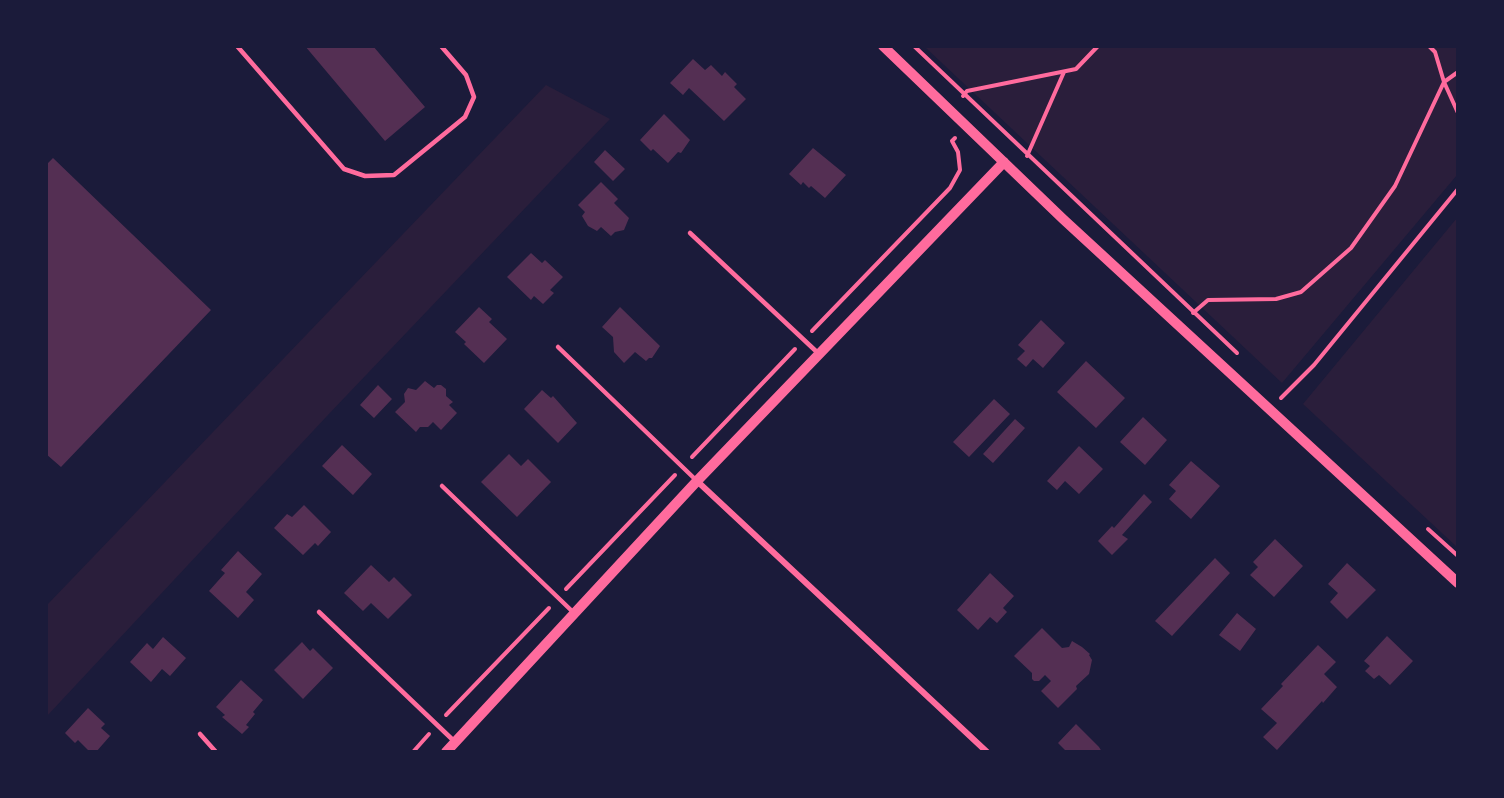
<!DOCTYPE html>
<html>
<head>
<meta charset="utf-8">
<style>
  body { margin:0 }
  #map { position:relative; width:1504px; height:798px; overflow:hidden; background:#1b1b3a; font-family:Quicksand,sans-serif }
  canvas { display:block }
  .frame { position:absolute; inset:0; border:48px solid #1b1b3a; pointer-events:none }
</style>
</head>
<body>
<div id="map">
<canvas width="1504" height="798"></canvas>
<div class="frame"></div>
</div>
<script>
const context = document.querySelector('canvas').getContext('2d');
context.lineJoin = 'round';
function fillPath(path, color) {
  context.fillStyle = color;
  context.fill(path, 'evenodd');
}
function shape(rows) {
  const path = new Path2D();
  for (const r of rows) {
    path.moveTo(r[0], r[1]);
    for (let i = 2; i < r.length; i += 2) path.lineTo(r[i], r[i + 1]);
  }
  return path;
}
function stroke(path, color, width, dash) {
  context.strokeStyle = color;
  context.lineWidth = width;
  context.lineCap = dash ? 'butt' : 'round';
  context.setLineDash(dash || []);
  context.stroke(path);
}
const green = shape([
  [925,47,1457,47,1457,175,1282,383],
  [546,85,610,119,327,416,47,716,47,605],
  [1457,218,1457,547,1303,404]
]);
const building = shape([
  [305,46,373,46,425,107,385,141],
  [693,59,705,70,711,65,722,76,725,72,737,84,734,87,746,99,724,121,689,88,683,95,670,83],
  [664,114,690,140,681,153,678,152,668,163,653,149,651,151,640,140],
  [813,148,846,175,825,198,811,186,809,188,803,182,801,185,789,174],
  [605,150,625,169,613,181,594,162],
  [53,158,211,310,61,467,46,454,48,444,46,443,46,165],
  [601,182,618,199,614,203,629,218,624,230,615,232,611,236,601,227,597,231,588,226,582,216,585,212,578,205],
  [531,253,542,263,545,260,563,277,550,290,554,293,543,304,534,296,531,300,507,277],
  [479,307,492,319,489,322,507,339,484,363,464,344,466,342,455,332],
  [620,307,660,346,652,358,649,358,646,361,635,352,624,363,614,352,613,337,602,327],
  [1041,320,1065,343,1043,368,1033,359,1026,367,1017,359,1025,351,1018,345],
  [1086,361,1125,398,1096,428,1057,392],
  [425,381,434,388,437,385,441,385,446,389,446,396,453,402,449,405,457,413,441,430,433,422,428,427,420,427,416,432,395,412,405,402,404,394,408,388,416,390],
  [378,385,392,399,374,418,360,405],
  [542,390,551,398,553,396,577,423,558,443,524,409],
  [994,399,1010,414,969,457,953,442],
  [1143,417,1167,440,1145,465,1120,442],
  [1015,419,1025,428,993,463,983,454],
  [342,445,372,474,353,495,322,466],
  [1079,446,1103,469,1079,494,1065,481,1057,490,1047,481],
  [509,454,521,466,528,459,551,482,517,517,481,482],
  [1191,461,1220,486,1191,519,1169,499,1176,491,1169,485],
  [1144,494,1152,502,1122,535,1128,539,1112,555,1098,541,1112,526,1114,528],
  [304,505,331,532,318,546,315,543,303,555,274,528,287,514,292,517],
  [1275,539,1303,566,1274,597,1250,575,1258,567,1253,562],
  [238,551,262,574,246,592,254,600,238,618,209,591,225,573,221,570],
  [1215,558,1230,573,1172,636,1155,621],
  [1347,563,1376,590,1347,619,1330,602,1338,593,1328,584],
  [371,565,389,582,394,577,412,595,388,619,371,603,363,611,344,593],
  [990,573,1014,596,1003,608,1007,612,997,623,990,617,978,630,957,610],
  [1237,613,1256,629,1240,651,1219,635],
  [1042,628,1062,648,1069,647,1072,641,1082,647,1090,654,1089,655,1092,660,1089,674,1076,686,1077,689,1058,708,1041,691,1051,681,1045,675,1039,681,1034,681,1032,679,1032,673,1014,656],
  [1387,636,1413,661,1390,685,1379,675,1374,679,1365,671,1370,666,1364,661],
  [163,637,186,658,170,676,162,669,151,682,130,662,147,643,153,649],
  [302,642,310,651,313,648,333,668,303,699,274,670],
  [1318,645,1336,662,1324,674,1337,687,1323,703,1322,701,1277,750,1263,737,1277,723,1261,709,1283,686,1281,684],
  [241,680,263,700,253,712,255,714,246,725,249,727,242,734,222,717,225,715,216,707],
  [88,708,105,724,101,728,110,736,96,752,90,752,78,740,75,743,65,733],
  [1076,724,1099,747,1102,752,1067,752,1058,743]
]);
const path = shape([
  [914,46,1237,353],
  [1458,72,1444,82,1458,113],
  [963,96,967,91,1076,69,1098,46],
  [1027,156,1064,72],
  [1193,313,1208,300,1276,299,1301,292,1351,248,1395,186,1444,82,1435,52,1429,46],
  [812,331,950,188,960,170,958,152,952,141,955,138],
  [1281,398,1314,365,1458,189],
  [692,457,795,349],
  [1428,529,1458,556],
  [566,589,675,475],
  [446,715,549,608],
  [413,752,429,734]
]);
const service = shape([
  [237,46,344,169,365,176,394,175,465,117,474,97,466,75,441,46],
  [690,233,819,354],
  [558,347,697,481],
  [442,486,574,613],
  [319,612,455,742],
  [200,734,216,752]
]);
const minor = shape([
  [697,481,987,752]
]);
const tertiary = shape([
  [883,46,1063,219,1458,583],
  [446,752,697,481,1004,162]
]);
fillPath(green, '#2a1e3b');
fillPath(building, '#542f53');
stroke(path, '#ff6b9d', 4);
stroke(service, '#ff6b9d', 4.5);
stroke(minor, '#ff6b9d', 6);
stroke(tertiary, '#ff6b9d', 10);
</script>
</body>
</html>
